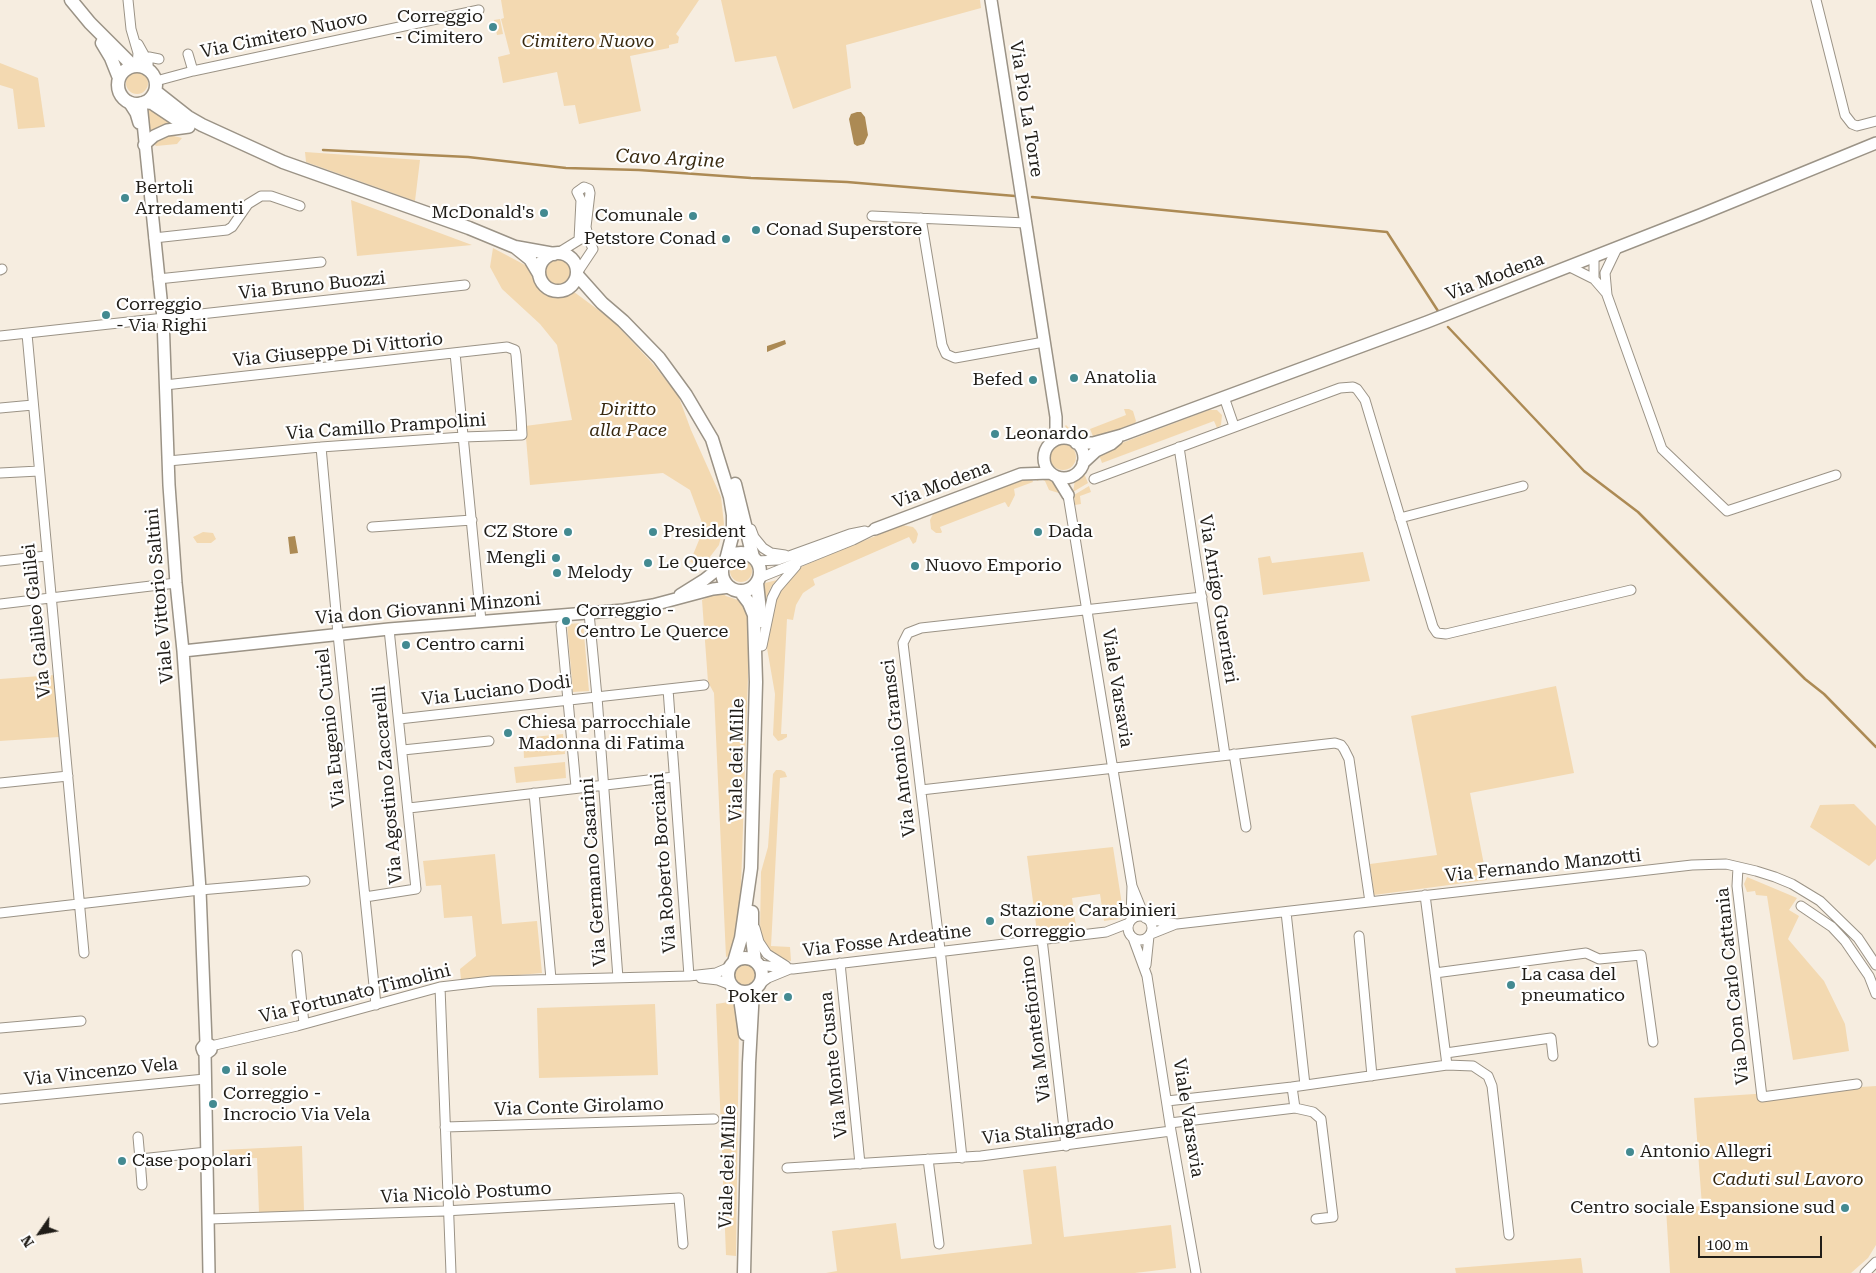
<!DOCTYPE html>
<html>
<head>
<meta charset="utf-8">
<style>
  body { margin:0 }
  #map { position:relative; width:1876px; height:1273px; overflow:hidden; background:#f6ede0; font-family:"Roboto Serif",serif }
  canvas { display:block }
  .north { position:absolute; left:15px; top:1208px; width:50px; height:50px; -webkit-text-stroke:4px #fff; paint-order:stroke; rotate:237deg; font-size:14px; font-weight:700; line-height:20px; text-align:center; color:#201d18 }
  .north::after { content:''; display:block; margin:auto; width:18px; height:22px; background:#201d18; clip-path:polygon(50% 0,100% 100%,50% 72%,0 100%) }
  .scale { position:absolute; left:1698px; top:1236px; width:124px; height:22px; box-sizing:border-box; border:2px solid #201d18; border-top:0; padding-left:6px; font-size:15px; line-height:18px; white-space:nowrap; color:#201d18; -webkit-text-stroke:4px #fff; paint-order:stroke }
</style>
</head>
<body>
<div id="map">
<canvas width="1876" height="1273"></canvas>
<div class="north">N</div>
<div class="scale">100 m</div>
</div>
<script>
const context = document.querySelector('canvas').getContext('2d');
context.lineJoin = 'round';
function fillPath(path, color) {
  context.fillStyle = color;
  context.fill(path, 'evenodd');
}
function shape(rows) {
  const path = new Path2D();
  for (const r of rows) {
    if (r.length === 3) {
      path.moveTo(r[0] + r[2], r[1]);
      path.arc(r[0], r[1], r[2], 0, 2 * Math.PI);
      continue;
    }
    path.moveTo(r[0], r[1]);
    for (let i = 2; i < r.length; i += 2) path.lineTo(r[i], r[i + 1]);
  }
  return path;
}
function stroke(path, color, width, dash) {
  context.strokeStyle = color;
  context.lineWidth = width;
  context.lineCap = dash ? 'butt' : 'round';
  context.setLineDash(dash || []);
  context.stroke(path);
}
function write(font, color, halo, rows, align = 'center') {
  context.font = font + ' "Roboto Serif",serif';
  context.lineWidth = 4.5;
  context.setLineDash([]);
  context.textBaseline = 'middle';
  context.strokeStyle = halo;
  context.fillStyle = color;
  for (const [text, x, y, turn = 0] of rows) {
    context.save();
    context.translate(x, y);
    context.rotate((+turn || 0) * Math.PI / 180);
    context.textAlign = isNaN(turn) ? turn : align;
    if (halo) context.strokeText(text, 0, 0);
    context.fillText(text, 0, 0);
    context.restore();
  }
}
const green = shape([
  [501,0,699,0,676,34,679,37,678,43,669,45,669,48,630,56,641,111,579,124,575,105,564,106,557,72,503,83,498,57,510,54,501,19,504,18],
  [721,0,980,0,981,8,846,45,851,88,793,109,776,56,735,62],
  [500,19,503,34,497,35,494,20],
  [0,63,38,78,45,127,18,129,13,89,0,85],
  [137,83,11],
  [147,107,177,124,165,124,159,127,148,138],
  [170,135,182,138,177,144,156,146,154,144,162,137],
  [305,152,420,160,415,201,306,162],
  [351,200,472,245,357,256],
  [493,248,542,274,545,266,550,260,559,257,566,260,571,265,573,272,571,280,566,286,612,320,653,364,678,395,691,430,721,497,724,524,719,545,703,566,690,562,704,528,690,490,663,473,530,485,525,426,572,420,557,345,540,324,502,289,490,267],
  [1124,409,1129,409,1133,411,1136,421,1135,423,1094,439,1090,429,1126,415],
  [1209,410,1217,410,1222,415,1221,425,1217,428,1214,421,1102,463,1098,452],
  [1066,425,1074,433,1086,430,1089,440,1082,440,1068,432,1065,426],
  [1063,457,13],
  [1083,471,1088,483,1073,492,1075,480],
  [1031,476,1033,482,1014,489,1015,495,1009,507,1008,507,1005,502,940,527,942,532,941,533,936,533,931,529,930,520,934,512],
  [1036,476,1045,476,1053,481,1062,494,1049,490,1045,481,1041,479,1037,481],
  [1089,486,1091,492,1080,496,1081,504,1075,505,1074,495],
  [902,525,913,527,916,530,918,534,916,542,913,544,909,537,813,579,815,585,803,593,796,605,793,620,787,619,781,734,787,734,787,737,782,740,778,741,773,735,775,694,767,648,769,620,775,599,786,580,803,566],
  [203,532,213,533,216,539,211,543,197,543,193,537],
  [1363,552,1370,581,1263,595,1258,558,1270,556,1272,563],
  [741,571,11],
  [777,580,771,587,764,603,762,588,765,583],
  [719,591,726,596,738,600,746,606,750,617,740,917,734,954,726,957,714,693,708,682,702,600],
  [583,623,589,691,573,692,567,624],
  [54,675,59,737,0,741,0,679],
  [1556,686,1574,773,1470,793,1487,880,1374,895,1370,864,1437,855,1411,716],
  [563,734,565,754,524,758,523,738],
  [565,762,566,778,516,783,514,767],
  [776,770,781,770,785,772,787,777,780,778,771,946,790,947,791,961,776,958,763,943,760,932,761,872,768,847,773,774],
  [1854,804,1876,826,1876,859,1869,866,1810,827,1820,805],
  [1113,847,1123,911,1118,919,1104,921,1100,894,1072,898,1076,926,1037,932,1027,856],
  [495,854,502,924,537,921,542,973,461,980,460,969,476,956,472,916,444,918,441,885,426,886,423,861],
  [1747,877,1797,898,1789,910,1799,916,1788,939,1824,981,1845,1024,1849,1051,1793,1060,1767,896,1756,895,1755,891,1747,892,1744,884],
  [744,975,11],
  [729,1002,737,1003,739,1024,736,1256,726,1255,716,1004],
  [655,1004,658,1075,539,1078,537,1008],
  [1876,1086,1876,1245,1868,1258,1851,1273,1670,1273,1666,1209,1702,1206,1694,1098],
  [302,1146,304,1211,259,1213,257,1158,222,1159,222,1150],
  [1056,1166,1064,1237,1171,1225,1176,1268,1135,1273,826,1273,837,1271,832,1231,896,1223,901,1259,1032,1244,1023,1170],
  [1581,1258,1583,1273,1456,1273,1455,1268]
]);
const water = shape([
  [857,112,861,112,865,117,868,135,864,144,857,146,854,144,849,119,851,114],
  [785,340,786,344,767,352,767,346],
  [295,536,298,553,290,554,288,537]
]);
const stream = shape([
  [323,150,468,157,566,168,639,170,751,178,847,182,1015,196],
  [1032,197,1387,232,1438,311],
  [1448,327,1584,471,1638,512,1805,679,1824,694,1876,747]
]);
const minor = shape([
  [128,0,131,29,138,53,137,65],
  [1816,0,1845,115,1852,124,1857,126,1876,121],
  [138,44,148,62,148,69],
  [188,54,193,71],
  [146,59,149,57,159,59],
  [156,81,193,71,479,10],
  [872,216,1026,223],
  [921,218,942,345,946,354,955,358,1044,342],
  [154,238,227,230,232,227,248,204,261,196,271,196,300,206],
  [579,240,581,200,577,192,584,187,589,189,590,193,586,227,589,240],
  [1617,248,1605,273,1607,295,1662,449,1727,511,1836,475],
  [558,253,579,240,583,238,589,240,593,249,577,273],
  [1594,257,1594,279],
  [1570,267,1594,279,1607,294],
  [0,270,2,269],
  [158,279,321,262],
  [27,334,84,953],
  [0,336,465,285],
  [455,353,481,621],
  [165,385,507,347,515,350,516,355,521,416,522,435,463,437,321,447,168,461],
  [1224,397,1234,426],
  [0,408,33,405],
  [321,447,338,634,376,1005],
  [1179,447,1225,755],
  [0,473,39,471],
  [1094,479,1340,388,1353,387,1357,389,1365,400,1433,627,1437,633,1446,634,1631,590],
  [1068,495,1132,886,1131,920],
  [1400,518,1523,486],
  [372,527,472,520],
  [751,529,754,537,763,548,771,553,785,555],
  [0,561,46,556],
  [757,561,778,560,850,534,865,531],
  [759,578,853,540,875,529],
  [0,604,176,583],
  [589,613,597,697,618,978],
  [561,625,576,787],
  [762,646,772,598,777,588,796,566],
  [668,689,689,976],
  [399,719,704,685],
  [403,750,489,741],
  [1234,754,1246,827],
  [0,783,68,776],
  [921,790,1335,743,1341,745,1344,749,1349,759,1370,902],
  [534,793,551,979],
  [409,808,674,777],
  [1738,867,1737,886,1762,1097,1857,1084],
  [1132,886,1145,918],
  [1425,895,1447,1065],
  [365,897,416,889,389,629],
  [1801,906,1832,927,1845,941,1869,976,1876,994],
  [1286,912,1305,1085],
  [0,913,200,890,305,881],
  [1140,928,12],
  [1147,919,1177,924,1692,865,1726,864,1756,871,1775,877,1792,884,1820,901,1858,938,1876,965],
  [755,928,759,942,767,954,786,966],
  [1151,934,1176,924],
  [1359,936,1372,1076],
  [1133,938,1147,976,1171,1131,1196,1273],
  [1042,939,1066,1146],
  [297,955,304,1024],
  [840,963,860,1164],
  [759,965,793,969,1106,932,1129,923],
  [1146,965,1149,936],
  [1435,973,1586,953,1599,959,1641,955,1653,1042],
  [701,978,718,980,731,985],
  [760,984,768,978,790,969],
  [440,987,451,1273],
  [0,1028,81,1021],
  [211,1046,297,1026,440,987,492,981,689,976,716,973,730,967],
  [1446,1053,1551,1038,1553,1056],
  [0,1099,205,1079],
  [1167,1101,1292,1087,1447,1065,1473,1066,1488,1076,1492,1086,1509,1235],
  [1295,1108,1313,1112,1321,1119,1333,1217,1316,1219],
  [1170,1123,1295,1108,1292,1087],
  [445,1127,714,1119],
  [138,1137,140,1159],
  [962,1158,941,958,903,643,908,633,921,628,1202,597],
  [928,1159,939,1244],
  [787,1168,981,1156,1171,1131],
  [142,1185,140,1159,207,1152],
  [209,1219,444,1211,679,1198,683,1244],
  [1865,1273,1876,1262]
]);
const tertiary = shape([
  [991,0,1056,417,1056,430,1053,441],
  [129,102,136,113,139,123],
  [141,103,163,318,169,485,176,583,183,651,200,890,206,1043,202,1048,203,1051,207,1053,211,1050,211,1047,210,1045,206,1043],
  [144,145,154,136,167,130,189,127],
  [1064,458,20],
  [1076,443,1093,443,1122,435,1427,322,1700,215,1876,143],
  [1083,463,1096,451,1111,444,1117,439],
  [1057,477,1068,495],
  [875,529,1021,474,1050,473],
  [680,595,704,580,723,565],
  [183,651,389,629,624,610,653,605,713,589,730,587],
  [205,1052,209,1273]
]);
const secondary = shape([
  [71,0,90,23,133,66],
  [102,43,111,58,119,78],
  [137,85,19],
  [155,91,188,117,202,125,283,162,469,228,515,247,554,254],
  [145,102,152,103,185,125],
  [515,247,530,259,539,274],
  [558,272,19],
  [577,275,602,303,623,321,659,358,686,395,712,439,730,497,733,515,733,533,726,560],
  [735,484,753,557],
  [741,572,19],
  [757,583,761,621],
  [752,912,752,938,755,961],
  [745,975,17],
  [734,962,741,938,751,868,756,682,754,615,749,603,740,591],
  [739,991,745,1034],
  [744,1273,749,1063,753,990]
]);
const markers = [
  [493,27,5,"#438a91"],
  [125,198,5,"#438a91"],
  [544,213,5,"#438a91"],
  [693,216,5,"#438a91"],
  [756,230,5,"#438a91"],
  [726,239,5,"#438a91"],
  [106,315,5,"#438a91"],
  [1074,378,5,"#438a91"],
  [1033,380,5,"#438a91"],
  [995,434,5,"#438a91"],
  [568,532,5,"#438a91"],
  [653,532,5,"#438a91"],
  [1038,532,5,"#438a91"],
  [556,558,5,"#438a91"],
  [648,563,5,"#438a91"],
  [915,566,5,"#438a91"],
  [557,573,5,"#438a91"],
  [566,621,5,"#438a91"],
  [406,645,5,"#438a91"],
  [508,733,5,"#438a91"],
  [990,921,5,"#438a91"],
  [1511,985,5,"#438a91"],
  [788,997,5,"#438a91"],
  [226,1070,5,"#438a91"],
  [213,1104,5,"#438a91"],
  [1630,1152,5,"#438a91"],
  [122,1161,5,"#438a91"],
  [1845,1208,5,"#438a91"]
];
const poiNames = [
  ["Correggio",483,17,"right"],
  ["- Cimitero",483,38,"right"],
  ["Bertoli",135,188],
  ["Arredamenti",135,209],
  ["McDonald's",534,213,"right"],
  ["Comunale",683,216,"right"],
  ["Conad Superstore",766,230],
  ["Petstore Conad",716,239,"right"],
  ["Correggio",116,305],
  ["- Via Righi",116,326],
  ["Anatolia",1084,378],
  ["Befed",1023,380,"right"],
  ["Leonardo",1005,434],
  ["CZ Store",558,532,"right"],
  ["President",663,532],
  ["Dada",1048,532],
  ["Mengli",546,558,"right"],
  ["Le Querce",658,563],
  ["Nuovo Emporio",925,566],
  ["Melody",567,573],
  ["Correggio -",576,611],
  ["Centro Le Querce",576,632],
  ["Centro carni",416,645],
  ["Chiesa parrocchiale",518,723],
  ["Madonna di Fatima",518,744],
  ["Stazione Carabinieri",1000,911],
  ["Correggio",1000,932],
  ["La casa del",1521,975],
  ["pneumatico",1521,996],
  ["Poker",778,997,"right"],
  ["il sole",236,1070],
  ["Correggio -",223,1094],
  ["Incrocio Via Vela",223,1115],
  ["Antonio Allegri",1640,1152],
  ["Case popolari",132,1161],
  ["Centro sociale Espansione sud",1835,1208,"right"]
];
const streetNames = [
  ["Via Cimitero Nuovo",284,35,-12],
  ["Via Pio La Torre",1026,109,81],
  ["Via Modena",1495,277,-21],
  ["Via Bruno Buozzi",312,286,-6],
  ["Via Giuseppe Di Vittorio",338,350,-6],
  ["Via Camillo Prampolini",386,427,-4],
  ["Via Modena",942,485,-21],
  ["Viale Vittorio Saltini",160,596,-95],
  ["Via Arrigo Guerrieri",1218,599,81],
  ["Via don Giovanni Minzoni",428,609,-5],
  ["Via Galileo Galilei",37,621,-96],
  ["Viale Varsavia",1117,688,81],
  ["Via Luciano Dodi",496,691,-7],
  ["Via Eugenio Curiel",331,728,-96],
  ["Via Antonio Gramsci",899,748,-97],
  ["Viale dei Mille",737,760,-89],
  ["Via Agostino Zaccarelli",388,785,-95],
  ["Via Roberto Borciani",664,863,-94],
  ["Via Fernando Manzotti",1543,866,-6],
  ["Via Germano Casarini",594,872,-94],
  ["Via Fosse Ardeatine",887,941,-7],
  ["Via Don Carlo Cattania",1733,986,-96],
  ["Via Fortunato Timolini",355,994,-14],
  ["Via Montefiorino",1036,1029,-97],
  ["Via Monte Cusna",834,1065,-96],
  ["Via Vincenzo Vela",101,1072,-6],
  ["Via Conte Girolamo",579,1107,-2],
  ["Viale Varsavia",1188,1118,81],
  ["Via Stalingrado",1048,1131,-7],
  ["Viale dei Mille",728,1167,-88],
  ["Via Nicolò Postumo",466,1193,-3]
];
const parkNames = [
  ["Cimitero Nuovo",588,42],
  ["Diritto",628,410],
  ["alla Pace",628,431],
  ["Caduti sul Lavoro",1788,1180]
];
const waterNames = [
  ["Cavo Argine",670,159,3]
];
fillPath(green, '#f3d9b1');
fillPath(water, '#ac8a54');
stroke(stream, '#ac8a54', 2.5);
stroke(minor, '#9b9386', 11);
stroke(tertiary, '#9b9386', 14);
stroke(secondary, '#9b9386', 15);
stroke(minor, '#fff', 9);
stroke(tertiary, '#fff', 11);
stroke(secondary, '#fff', 12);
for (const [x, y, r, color] of markers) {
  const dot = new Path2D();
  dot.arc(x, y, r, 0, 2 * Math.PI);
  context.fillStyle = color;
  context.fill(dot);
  stroke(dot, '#fff', 2);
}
write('18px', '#201d18', '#fff', poiNames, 'left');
write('18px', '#201d18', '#fff', streetNames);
write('italic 18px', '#382910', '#fff', parkNames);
write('italic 19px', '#3a2b11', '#fff', waterNames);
</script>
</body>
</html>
